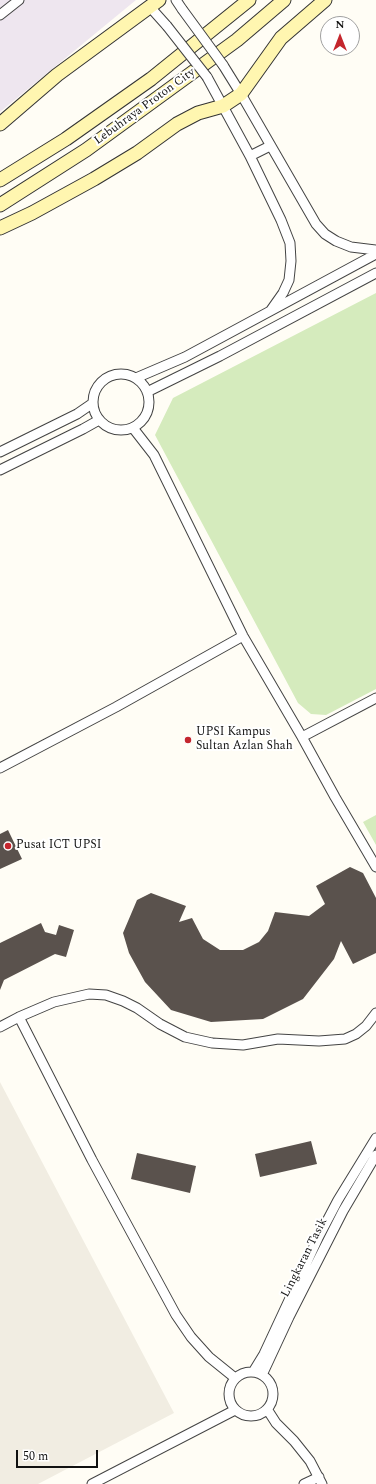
<!DOCTYPE html>
<html>
<head>
<meta charset="utf-8">
<style>
  body { margin:0 }
  #map { position:relative; width:376px; height:1484px; overflow:hidden; background:#fffdf5; font-family:Spectral,serif }
  canvas { display:block }
  .north { position:absolute; left:320px; top:16px; width:40px; height:40px; box-sizing:border-box; background:#fff; border:1px solid #a0a0a0; border-radius:50%; rotate:0deg; font-size:11px; font-weight:700; line-height:16px; text-align:center; color:#111 }
  .north::after { content:''; display:block; margin:auto; width:14px; height:18px; background:#c4262e; clip-path:polygon(50% 0,100% 100%,50% 72%,0 100%) }
  .scale { position:absolute; left:16px; top:1450px; width:82px; height:18px; box-sizing:border-box; border:2px solid #111; border-top:0; padding-left:5px; font-size:12px; line-height:14px; white-space:nowrap; color:#111; -webkit-text-stroke:3px #fff; paint-order:stroke }
</style>
</head>
<body>
<div id="map">
<canvas width="376" height="1484"></canvas>
<div class="north">N</div>
<div class="scale">50 m</div>
</div>
<script>
const context = document.querySelector('canvas').getContext('2d');
context.lineJoin = 'round';
function fillPath(path, color) {
  context.fillStyle = color;
  context.fill(path, 'evenodd');
}
function shape(rows) {
  const path = new Path2D();
  for (const r of rows) {
    if (r.length === 3) {
      path.moveTo(r[0] + r[2], r[1]);
      path.arc(r[0], r[1], r[2], 0, 2 * Math.PI);
      continue;
    }
    path.moveTo(r[0], r[1]);
    for (let i = 2; i < r.length; i += 2) path.lineTo(r[i], r[i + 1]);
  }
  return path;
}
function stroke(path, color, width, dash) {
  context.strokeStyle = color;
  context.lineWidth = width;
  context.lineCap = dash ? 'butt' : 'round';
  context.setLineDash(dash || []);
  context.stroke(path);
}
function write(font, color, halo, rows, align = 'center') {
  context.font = font + ' Spectral,serif';
  context.lineWidth = 4;
  context.setLineDash([]);
  context.textBaseline = 'middle';
  context.strokeStyle = halo;
  context.fillStyle = color;
  for (const [text, x, y, turn = 0] of rows) {
    context.save();
    context.translate(x, y);
    context.rotate((+turn || 0) * Math.PI / 180);
    context.textAlign = isNaN(turn) ? turn : align;
    if (halo) context.strokeText(text, 0, 0);
    context.fillText(text, 0, 0);
    context.restore();
  }
}
const industrial = shape([
  [0,0,136,0,0,112]
]);
const green = shape([
  [376,293,376,689,326,715,311,714,298,703,155,435,173,398],
  [376,815,376,845,363,822]
]);
const plaza = shape([
  [0,1082,174,1413,38,1484,0,1484]
]);
const building = shape([
  [8,830,22,859,0,869,0,834],
  [350,867,363,873,376,898,376,953,353,964,341,941,334,959,303,999,263,1019,211,1022,171,1010,145,982,129,953,123,933,137,900,151,893,186,906,179,922,192,918,203,939,220,950,243,950,259,942,268,931,275,912,309,916,325,904,316,886],
  [41,923,45,932,56,935,59,925,74,930,66,957,55,954,4,980,0,990,0,943],
  [311,1141,317,1164,260,1177,255,1154],
  [137,1153,196,1166,190,1193,131,1179]
]);
const street = shape([
  [176,0,182,9],
  [150,7,167,26],
  [0,15,19,0],
  [223,65,241,94,316,224,325,234,336,241,351,247,376,250],
  [207,77,250,156,281,220,290,243,291,261,289,280,283,293,271,310],
  [250,156,270,146],
  [121,402,28],
  [136,378,185,357,376,254],
  [147,392,220,356,376,273],
  [133,428,154,455,243,636,302,737,335,797,376,867],
  [0,452,77,414,93,403],
  [0,470,83,429,99,420],
  [302,737,376,698],
  [0,768,116,707,243,636],
  [19,1017,92,1160,176,1315,191,1337,209,1357,235,1378],
  [0,1027,19,1017,54,1002,89,994,106,995,123,1001,137,1008,160,1024,185,1037,212,1043,243,1045,278,1039,319,1041,345,1039,356,1034,366,1026,376,1013],
  [253,1372,264,1354,318,1238,338,1200,376,1138],
  [251,1394,22],
  [262,1375,289,1317,343,1211,376,1155],
  [267,1409,276,1423,294,1441,310,1461,322,1484],
  [92,1484,235,1410],
  [304,1484,319,1477]
]);
const secondary = shape([
  [0,124,57,75,159,0],
  [0,180,66,139,151,79,249,0],
  [0,205,86,150,237,40,284,0],
  [0,228,32,213,94,179,137,153,177,124,198,113,223,106,241,94,281,38,325,0]
]);
const streetBridge = shape([
  [182,9,223,65],
  [167,26,207,77]
]);
const markers = [
  [188,740,4,"#c4262e"],
  [8,846,4,"#c4262e"]
];
const streetNames = [
  ["Lebuhraya Proton City",145,107,-36],
  ["Lingkaran Tasik",305,1258,-63]
];
const poiNames = [
  ["UPSI Kampus",196,733],
  ["Sultan Azlan Shah",196,747],
  ["Pusat ICT UPSI",16,846]
];
fillPath(industrial, '#eee6ef');
fillPath(green, '#d5ebbd');
fillPath(plaza, '#f1ede2');
fillPath(building, '#5a524d');
stroke(street, '#444', 11);
stroke(secondary, '#333', 15);
stroke(street, '#fff', 9);
stroke(secondary, '#fff6b0', 13);
stroke(streetBridge, '#444', 11, []);
stroke(streetBridge, '#fff', 9);
for (const [x, y, r, color] of markers) {
  const dot = new Path2D();
  dot.arc(x, y, r, 0, 2 * Math.PI);
  context.fillStyle = color;
  context.fill(dot);
  stroke(dot, '#fff', 1.5);
}
write('12px', '#111', '#fff', streetNames);
write('12px', '#111', '#fff', poiNames, 'left');
</script>
</body>
</html>
